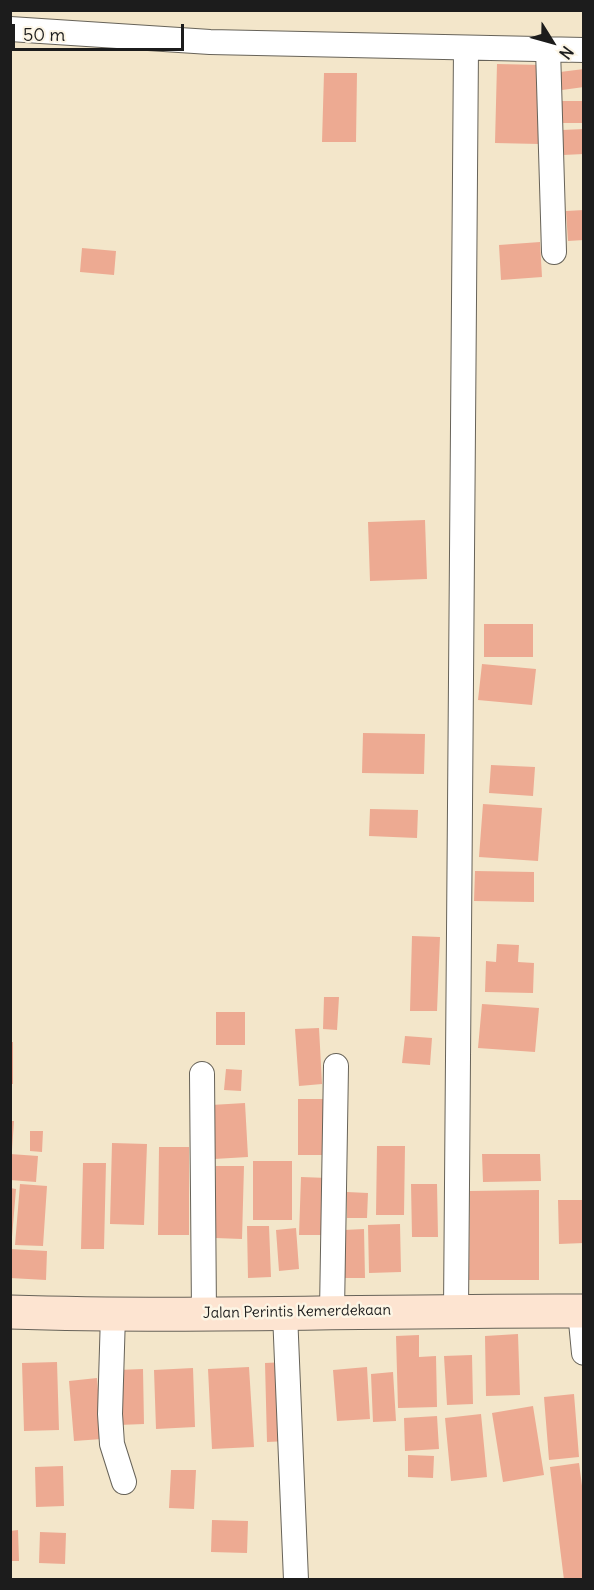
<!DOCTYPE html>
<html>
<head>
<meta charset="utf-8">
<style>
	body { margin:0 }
	#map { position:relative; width:594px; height:1590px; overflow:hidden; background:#f3e6ca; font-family:Delius,sans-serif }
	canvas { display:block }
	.frame { position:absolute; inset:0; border:12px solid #1c1c1c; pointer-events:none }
	.north { position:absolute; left:522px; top:12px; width:60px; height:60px; -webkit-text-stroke:4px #fcf5e5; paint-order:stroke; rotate:127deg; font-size:16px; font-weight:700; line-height:24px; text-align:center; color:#1c1c1c }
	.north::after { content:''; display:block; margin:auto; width:21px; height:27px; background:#1c1c1c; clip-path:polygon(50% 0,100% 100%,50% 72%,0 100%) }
	.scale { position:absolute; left:12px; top:24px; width:172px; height:27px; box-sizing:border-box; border:3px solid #1c1c1c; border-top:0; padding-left:8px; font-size:18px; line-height:21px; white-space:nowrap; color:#1c1c1c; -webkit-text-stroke:4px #fcf5e5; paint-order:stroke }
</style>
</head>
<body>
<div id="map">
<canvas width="594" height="1590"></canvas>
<div class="frame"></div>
<div class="north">N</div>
<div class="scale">50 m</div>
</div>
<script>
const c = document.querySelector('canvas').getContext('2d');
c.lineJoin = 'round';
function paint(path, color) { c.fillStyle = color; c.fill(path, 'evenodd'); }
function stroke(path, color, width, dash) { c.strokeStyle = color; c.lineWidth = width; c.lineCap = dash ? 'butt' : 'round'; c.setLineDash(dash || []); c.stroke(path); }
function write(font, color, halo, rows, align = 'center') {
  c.font = font + ' Delius,sans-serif'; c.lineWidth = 5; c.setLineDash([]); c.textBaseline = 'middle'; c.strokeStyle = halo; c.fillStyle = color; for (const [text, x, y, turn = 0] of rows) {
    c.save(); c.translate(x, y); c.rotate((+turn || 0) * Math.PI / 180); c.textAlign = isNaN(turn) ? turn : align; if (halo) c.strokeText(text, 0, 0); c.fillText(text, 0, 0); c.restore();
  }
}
const building = new Path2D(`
	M497,64L542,65L539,144L495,143Z
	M584,69V87L562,90L560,72Z
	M324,73H357L356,142H322Z
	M560,101H584V123H561Z
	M584,129V154L563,155L562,130Z
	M584,210V240L568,241L566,211Z
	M540,242L542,277L501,280L499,245Z
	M82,248L116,251L114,275L80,272Z
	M425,520L427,579L370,581L368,522Z
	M484,624H533V657H484Z
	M482,664L536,669L532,705L478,700Z
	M363,733L425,734L424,774L362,773Z
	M491,765L535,767L533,796L489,793Z
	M483,804L542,808L538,861L479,857Z
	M370,809L418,810L417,838L369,836Z
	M475,871L534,872V902L474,901Z
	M412,936L440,937L437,1011H410Z
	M497,944L519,945L518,962L534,963L533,993L485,992L486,961L496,962Z
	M324,997H339L337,1030L323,1029Z
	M482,1004L539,1008L535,1052L478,1048Z
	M216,1012H245V1045H216Z
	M319,1028L322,1084L299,1086L295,1029Z
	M405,1036L432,1038L430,1065L402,1063Z
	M10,1042H13V1084H10Z
	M226,1069L242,1070L241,1091L224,1090Z
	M298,1099H327L326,1155H298Z
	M245,1103L248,1157L214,1159L211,1105Z
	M10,1121H14L12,1150H10Z
	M30,1131H43L42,1152L30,1151Z
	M112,1143L147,1144L144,1225L110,1224Z
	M377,1146H405L404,1215H376Z
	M159,1147H189V1235H158Z
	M10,1154L38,1156L36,1182L10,1180Z
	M482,1154H540L541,1181L483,1182Z
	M253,1161H292V1220H253Z
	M83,1163H106L104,1249H81Z
	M216,1166H244L242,1239L215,1238Z
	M301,1177L328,1178L326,1235H299Z
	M20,1184L47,1186L43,1246L15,1245Z
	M411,1184H437L438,1237H412Z
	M10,1188L16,1189L12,1237H10Z
	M539,1190V1280H469L470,1191Z
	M347,1192L368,1193L367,1218H347Z
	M558,1200H583L584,1243L559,1244Z
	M400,1224L401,1272L369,1273L368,1225Z
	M247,1226H269L271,1277L248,1278Z
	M296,1228L299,1269L279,1271L276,1230Z
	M364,1229L365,1278H345L344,1230Z
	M10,1249L47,1251L46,1280L10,1278Z
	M518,1334L520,1395L486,1396L485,1336Z
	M419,1335V1357L436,1356L437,1407L398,1408L396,1336Z
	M472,1355L473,1404L447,1405L444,1356Z
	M57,1362L59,1430L24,1431L22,1363Z
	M286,1362L288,1441L267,1442L265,1363Z
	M249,1367L254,1447L212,1449L208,1369Z
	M367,1367L370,1419L337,1421L333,1370Z
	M193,1368L195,1427L156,1429L154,1370Z
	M143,1369L144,1424L119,1425L117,1370Z
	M393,1372L396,1421L373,1422L371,1374Z
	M97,1378L102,1439L74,1441L69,1381Z
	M574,1394L579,1457L549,1460L544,1397Z
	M533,1406L544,1475L503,1482L492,1413Z
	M481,1414L487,1477L451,1481L445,1418Z
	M437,1416L439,1449L405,1451L404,1418Z
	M408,1455L434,1456L433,1478L408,1477Z
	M579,1463L584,1501V1580H564L550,1467Z
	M63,1466L64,1506L36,1507L35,1467Z
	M171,1470H196L194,1509L169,1508Z
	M212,1520L248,1521L247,1553L211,1552Z
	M18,1530L19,1561H10V1531Z
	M40,1532L66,1533L65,1564L39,1563Z`);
const street = new Path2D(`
	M10,29L210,42L584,50
	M548,49L554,252
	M202,1074L204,1314
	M456,1310L466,48
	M332,1311L336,1066
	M580,1311L584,1353
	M285,1313L296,1580
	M113,1315L110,1414L112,1444L124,1482`);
const secondary = new Path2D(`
	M10,1312C201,1318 393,1310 584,1311`);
const streetNames = [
	["Jalan Perintis Kemerdekaan",297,1312,-1]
];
paint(building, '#edaa92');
stroke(street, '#676359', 26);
stroke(secondary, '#676359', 35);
stroke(street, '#fff', 24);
stroke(secondary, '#fde4d1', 33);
write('15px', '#1c1c1c', '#fcf5e5', streetNames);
</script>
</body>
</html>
